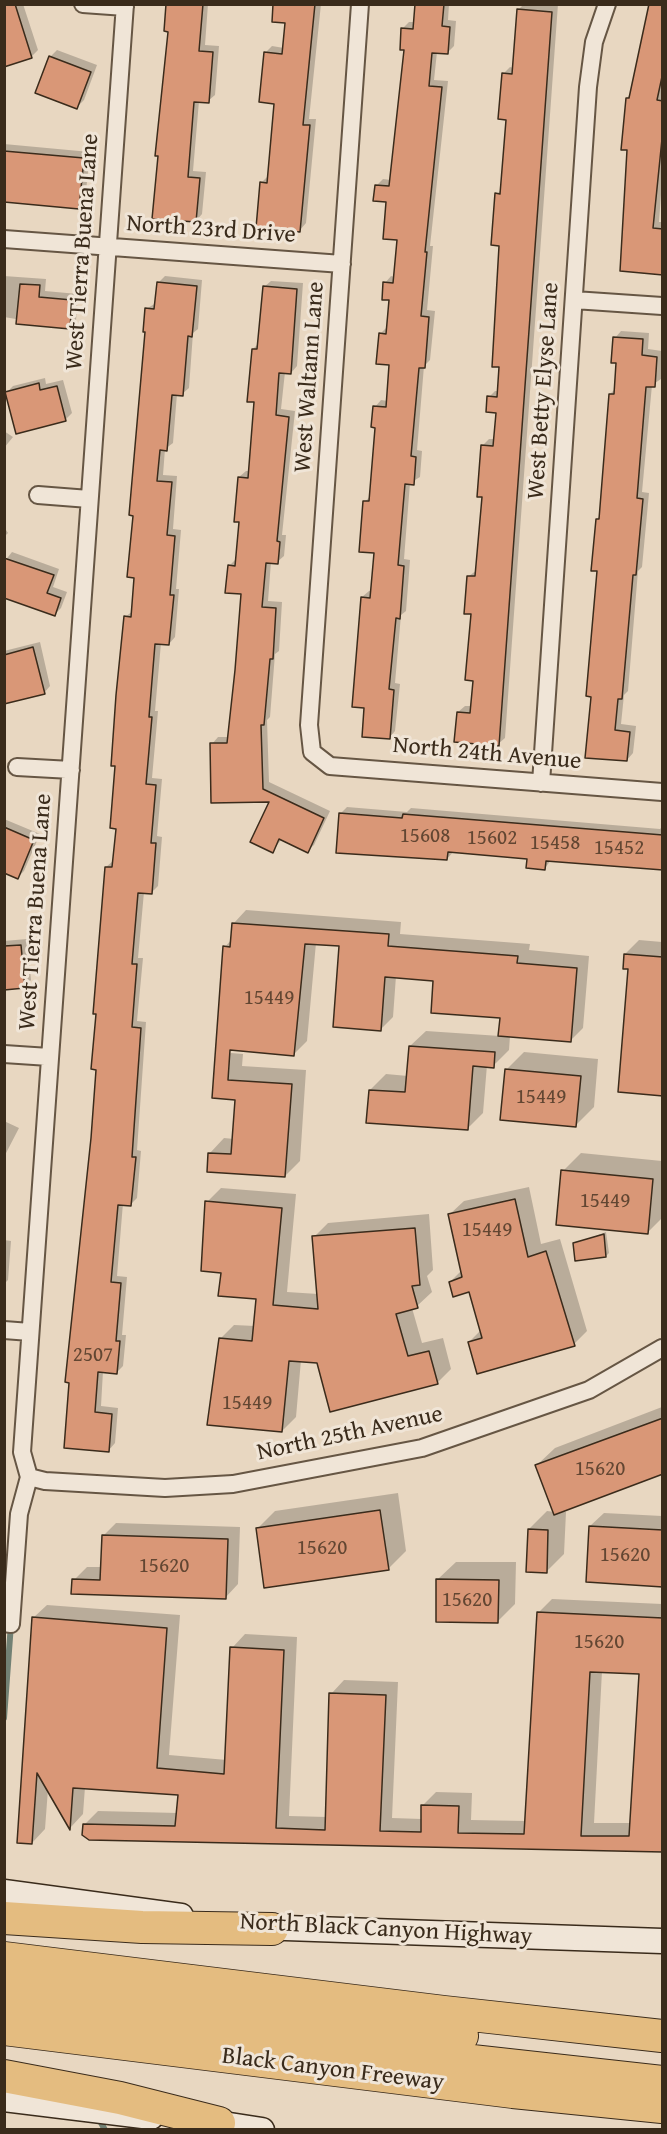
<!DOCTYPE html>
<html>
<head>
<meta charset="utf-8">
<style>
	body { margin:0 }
	#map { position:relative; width:667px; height:2134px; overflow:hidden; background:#e8d7c1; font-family:"Gentium Book Plus",serif }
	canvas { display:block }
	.frame { position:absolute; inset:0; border:6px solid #3a2b1b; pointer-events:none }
</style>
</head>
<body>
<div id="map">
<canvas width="667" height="2134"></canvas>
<div class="frame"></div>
</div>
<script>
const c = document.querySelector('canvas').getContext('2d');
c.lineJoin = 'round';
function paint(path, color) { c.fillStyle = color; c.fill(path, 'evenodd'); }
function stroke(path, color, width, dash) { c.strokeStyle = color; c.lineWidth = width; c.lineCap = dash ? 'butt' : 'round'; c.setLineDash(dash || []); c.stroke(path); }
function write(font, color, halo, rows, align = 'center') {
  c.font = font + ' "Gentium Book Plus",serif'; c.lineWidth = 6; c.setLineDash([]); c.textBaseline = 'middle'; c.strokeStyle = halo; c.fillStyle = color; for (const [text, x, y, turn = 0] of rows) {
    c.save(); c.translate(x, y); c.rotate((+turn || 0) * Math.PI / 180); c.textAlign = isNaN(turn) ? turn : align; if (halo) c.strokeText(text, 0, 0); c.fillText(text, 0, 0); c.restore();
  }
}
const shadow = new Path2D(`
	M4,4H23L38,50L31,57Z
	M168,4H208L205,45L219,46L215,95L208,101H199L193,171L206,172L202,214L196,221L154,217L169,30Z
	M274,4H321L309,119H316L306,223L300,230L261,183L268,176L276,102L265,53L272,46L284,48L286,22Z
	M417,4H449L448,20L456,21L454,46L447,53L437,52L434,80L448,81L430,246H433L427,310L435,311L430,360L424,366L417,450L422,451L420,477L410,483L404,559L410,560L406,611L401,615L395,683L400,684L395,731L389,738L366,707L362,597L369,591H372L375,552L365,502L371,495L377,426L375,407L381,400L388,401L391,364L380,334L387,327L391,299L385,283L391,276L395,277L398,239L388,201L376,186L383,179L391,180L405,49L403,28L409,22H415Z
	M524,4H558L505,738L498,744L458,712L465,706H472L474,680L469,576L477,570L483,496V445L489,439H495L498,411L489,397L495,391H499L501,245L497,194L502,189L508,118L503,74L510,67L514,68L519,9Z
	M651,4H662V181L659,222H662V272L629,149L627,98L631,94L645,22Z
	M57,50L97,65L84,100L77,107L50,57Z
	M4,144L90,152L85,201L79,207L4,199Z
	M4,276L46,279L45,291L78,294L76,321L69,328L4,317Z
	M165,276L202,280L198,329L193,333L189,388L182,394H177L173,443L165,449L163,475L177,476L173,529L181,530L176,589H179L175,637L169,644L161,643L155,711H158L152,778L162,779L157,836L162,837L158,886L151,893L144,892L138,958H143L137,1021L146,1022L137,1150L141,1151L137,1198L131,1204L123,1203L117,1276L127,1277L122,1335H126L123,1366L116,1373L103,1371L101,1406L118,1408L115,1443L109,1450L65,1447L93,1138L106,867L113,861L117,827L125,617L133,611L146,309L156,303L158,283Z
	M271,281L303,283L297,366L291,373L285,372L281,409L295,411L282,535H286L284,556L277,562H271L268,601L282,602L279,651L275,654L270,717L267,720L269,782L330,811L314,845L307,851L282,839L272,851L271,800L212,744L218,737H229L242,593L229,566L236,559L241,521L239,477L246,471H250L256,401L253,349L259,343L264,287Z
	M621,331L649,333L648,349L662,351L661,379L652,385L642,492L649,493L642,567L638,571L628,691L624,695L621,724L636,726L633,753L627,760L592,695L598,570L597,519L600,516L610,394L615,389L617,362L615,338Z
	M45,378L46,384L63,380L72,413L65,420L7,392L13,386Z
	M4,431L13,437L4,448Z
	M4,527L8,533L4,537Z
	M12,552L59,569L53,587L67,592L61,608L55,614L4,562Z
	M40,642L50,686L44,693L4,702V651Z
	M347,807L407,812L411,808L660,829L662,827V869L551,860L545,868L529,858L453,852L447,859L341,813Z
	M4,819L40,834L24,871L18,877L4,871Z
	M246,910L401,922L400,934L530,944L529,950L589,956L583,1028L570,1041L510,1036L509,1050L493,1066L487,1065L483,1113L467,1129L370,1090L386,1074L408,1076L410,1046L426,1031L500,1036L501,1016L435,980L396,976L393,1017L380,1030L341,945L316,943L307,1041L294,1054L225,947L232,939L234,923Z
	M27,939L31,980L24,987L4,988V941Z
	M639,940L662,942V1095L625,954Z
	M524,1052L598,1059L594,1107L576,1125L506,1070Z
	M231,1053L243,1054L242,1066L306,1070L300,1161L285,1176L210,1153L224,1138L234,1139L237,1099L216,1068Z
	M4,1121L19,1128L4,1157Z
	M581,1153L662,1161V1218L647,1233L563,1171Z
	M529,1187L541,1244L560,1239L587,1331L574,1344L469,1342L481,1330L470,1290L450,1282L462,1270L450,1214L464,1201Z
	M221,1188L296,1194L287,1292L318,1294L314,1237L328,1223L429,1214L433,1270L427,1276L432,1292L417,1306L412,1308L422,1343L443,1338L451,1369L437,1383L301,1360L296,1417L282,1431L220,1339L234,1325L255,1326L257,1298L222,1271L207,1202Z
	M606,1232L609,1253L606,1256L575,1244Z
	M4,1240L11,1241L8,1280L4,1284Z
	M662,1407V1473L558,1512H566L564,1554L546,1572L529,1529L547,1511L555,1512L537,1465L555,1448Z
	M398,1493L406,1551L388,1569L257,1529L275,1511Z
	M604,1513L662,1516V1585L590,1526Z
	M116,1523L240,1527L238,1584L225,1598L74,1580L87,1567H102L103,1536Z
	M456,1562H516L515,1604L497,1622L438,1579Z
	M552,1599L662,1604V1851L84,1825L98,1811L178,1813L180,1794L85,1787L83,1814L71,1827L48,1789L45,1829L32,1843L33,1618L47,1605L180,1615L169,1755L227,1760L232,1648L245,1634L297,1637L289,1816L327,1817L331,1694L344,1680L398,1682L392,1818L422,1819L423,1805L436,1792L472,1793L471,1820L526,1821L539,1612ZM602,1671L641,1673L632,1823H594Z`);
const stream = new Path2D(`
	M4,1718L11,1624
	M99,2119L105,2130`);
const building = new Path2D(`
	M4,4H15L32,58L4,67Z
	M166,4H203L199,51L213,52L209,103L194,102L188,177L200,178L196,222L152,219L158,156H155L168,32L164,31Z
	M273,4H315L303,125H310L300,232L256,228L260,182L267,183L274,104L259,102L264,52L282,54L285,23L272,22Z
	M415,4H444L442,26L450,27L448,54L432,53L429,86L442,87L425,252H427L421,316L429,317L425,368H419L411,456L416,457L414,485L405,484L398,565L404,566L400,619L396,618L389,689L394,690L390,739L362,737L364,708L352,707L361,597L370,598L374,553L359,552L363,501H369L375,428L371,427L373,406L386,407L389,365L376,364L379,333L386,334L389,300H382L383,282L393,283L397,240L383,239L386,202L373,201L375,185L389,186L404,50H400L401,28L413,29Z
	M649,4H663V72L657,100L663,101V129L653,228L663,229V275L620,271L627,150H621L626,98H629Z
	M517,9L552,12L499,746L454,742L457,712L470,713L473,681L465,680L471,614H464L467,576H475L482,497H477L481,445L493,446L496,413L486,412L487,396L497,397L499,367H492L499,246L491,245L495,193L500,194L506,120L498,119L502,73L512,74Z
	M49,56L91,72L77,109L35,93Z
	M4,151L84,158L79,209L4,202Z
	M157,282L197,286L192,337L188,336L183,396L172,395L167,451L160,450L157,481L172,482L167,535L175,536L170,595H174L169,645L155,644L149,717H152L146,784L156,785L151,843H156L152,894L138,893L132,964H137L132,1027L141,1028L132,1157H136L131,1206L118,1205L111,1282L121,1283L116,1341H120L117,1374L98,1372L95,1412L112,1414L109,1452L64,1448L69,1383L65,1382L91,1138L96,1070L91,1069L96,1014H93L105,867H112L116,829L110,828L115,766H111L116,695L124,616L131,617L134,578L127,577L133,516L129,515L145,332H143L145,308L154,309Z
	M20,284L40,285L39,297L72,300L70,329L16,324Z
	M263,286L297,289L291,374L279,373L276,415L289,417L277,541L280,542L278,564L266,563L262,607L276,608L273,659H270L264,725H261L263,789L324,818L308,853L279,839L273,853L250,842L269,802L211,803L210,743H227L235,670L241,594L225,593L228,565L235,566L239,522H234L238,477L248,478L254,402H247L252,349H257Z
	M613,337L643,339L642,355L657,357L655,387H646L637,498L643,499L636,575H633L622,699H618L615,730L630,732L627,761L585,758L591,697L586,696L597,571H591L596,519H599L609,394H614L616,363H611Z
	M39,383L40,390L57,386L66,421L16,434L5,392Z
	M4,558L54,575L47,593L61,598L55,616L4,598Z
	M33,647L45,694L4,704V655Z
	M339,813L402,818L403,814L663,835V870L546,861L545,870L526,868L527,859L448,852L447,860L336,853Z
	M4,827L34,840L18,879L4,873Z
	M232,923L389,934L388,946L518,956L517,963L577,968L571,1042L498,1036L500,1018L431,1013L433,981L385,977L381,1031L333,1027L339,946L305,944L294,1056L230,1050L228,1080L292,1084L285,1177L207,1172L208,1153L231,1154L235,1100L212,1098L223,946L230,947Z
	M21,945L25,988L4,990V946Z
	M624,954L663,957V1096L618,1092L628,969H623Z
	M409,1046L495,1052L494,1068L473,1066L468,1130L366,1123L369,1090L405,1092Z
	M505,1069L581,1076L576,1127L500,1120Z
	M561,1170L653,1179L648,1234L556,1225Z
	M515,1199L528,1257L546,1251L575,1346L477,1374L468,1342L482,1338L469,1292L453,1297L449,1282L462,1277L448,1214Z
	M205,1201L282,1208L273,1305L318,1309L312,1236L415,1228L420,1285L412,1286L418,1308L396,1314L408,1356L429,1351L438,1384L330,1412L317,1363L289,1361L282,1432L207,1425L219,1338L252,1341L256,1299L218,1296L221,1273L201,1271Z
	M604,1234L606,1257L575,1261L573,1243Z
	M663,1418V1474L554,1515L535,1465Z
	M380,1510L389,1570L264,1588L256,1528Z
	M589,1526L663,1530V1587L586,1582Z
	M528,1529L548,1530L547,1573L526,1572Z
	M102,1535L228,1539L226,1599L71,1594L72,1579L100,1580Z
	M436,1579L499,1580L498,1623L436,1622Z
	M537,1612L663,1618V1852L89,1840L82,1835L83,1824L175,1826L178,1795L73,1788L70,1830L37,1773L32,1844L17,1843L32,1617L167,1628L157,1768L224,1774L230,1647L284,1650L276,1828L325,1830L329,1693L386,1695L380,1831L421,1832V1805L459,1806L458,1833L524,1834ZM590,1672L639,1674L629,1836H581Z`);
const street = new Path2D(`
	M83,4L125,7
	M360,4L309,725L312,752L330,766L662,792
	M4,239L342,264
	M574,300L662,306
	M38,495L89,499
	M17,767L71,770
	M541,783L588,87L594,42L607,4
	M4,1054L49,1057
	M4,1330L30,1332
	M29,1477L45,1481L165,1488L233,1484L422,1448L589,1390L662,1348
	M4,1623L11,1624L19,1514L29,1477L22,1452L125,4`);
const secondary = new Path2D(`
	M4,1892L181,1916
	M257,1927L662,1941
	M4,2099L151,2117
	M204,2121L262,2130`);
const highway = new Path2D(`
	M4,1918L142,1927L272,1929
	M4,1958L444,2012L662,2036
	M4,1981L462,2036
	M4,2004L284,2040L662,2082
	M4,2029L513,2092L662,2107
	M4,2076L120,2098L219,2123`);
const numberNames = [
	["15608",425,837],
	["15602",492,839],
	["15458",555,844],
	["15452",619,849],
	["15449",269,999],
	["15449",541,1098],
	["15449",605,1202],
	["15449",487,1231],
	["2507",93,1356],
	["15449",247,1404],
	["15620",600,1470],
	["15620",322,1549],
	["15620",625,1556],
	["15620",164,1567],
	["15620",467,1601],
	["15620",599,1643]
];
const streetNames = [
	["North 23rd Drive",211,230,4],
	["West Tierra Buena Lane",83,252,-86],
	["West Waltann Lane",310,377,-86],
	["West Betty Elyse Lane",544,391,-86],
	["North 24th Avenue",487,754,5],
	["West Tierra Buena Lane",36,912,-86],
	["North 25th Avenue",350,1434,-12],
	["North Black Canyon Highway",386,1930,3],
	["Black Canyon Freeway",333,2070,7]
];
paint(shadow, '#0003');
stroke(stream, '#728174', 6);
paint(building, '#d99777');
stroke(building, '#3a2b1b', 1.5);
stroke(street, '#665644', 20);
stroke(secondary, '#3a2b1b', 27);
stroke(highway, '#3a2b1b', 34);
stroke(street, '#f0e5d7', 16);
stroke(secondary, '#f0e5d7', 24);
stroke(highway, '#e4bc80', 32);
write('21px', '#624632', null, numberNames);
write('24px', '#3a2b1b', '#f0e5d7', streetNames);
</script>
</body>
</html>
